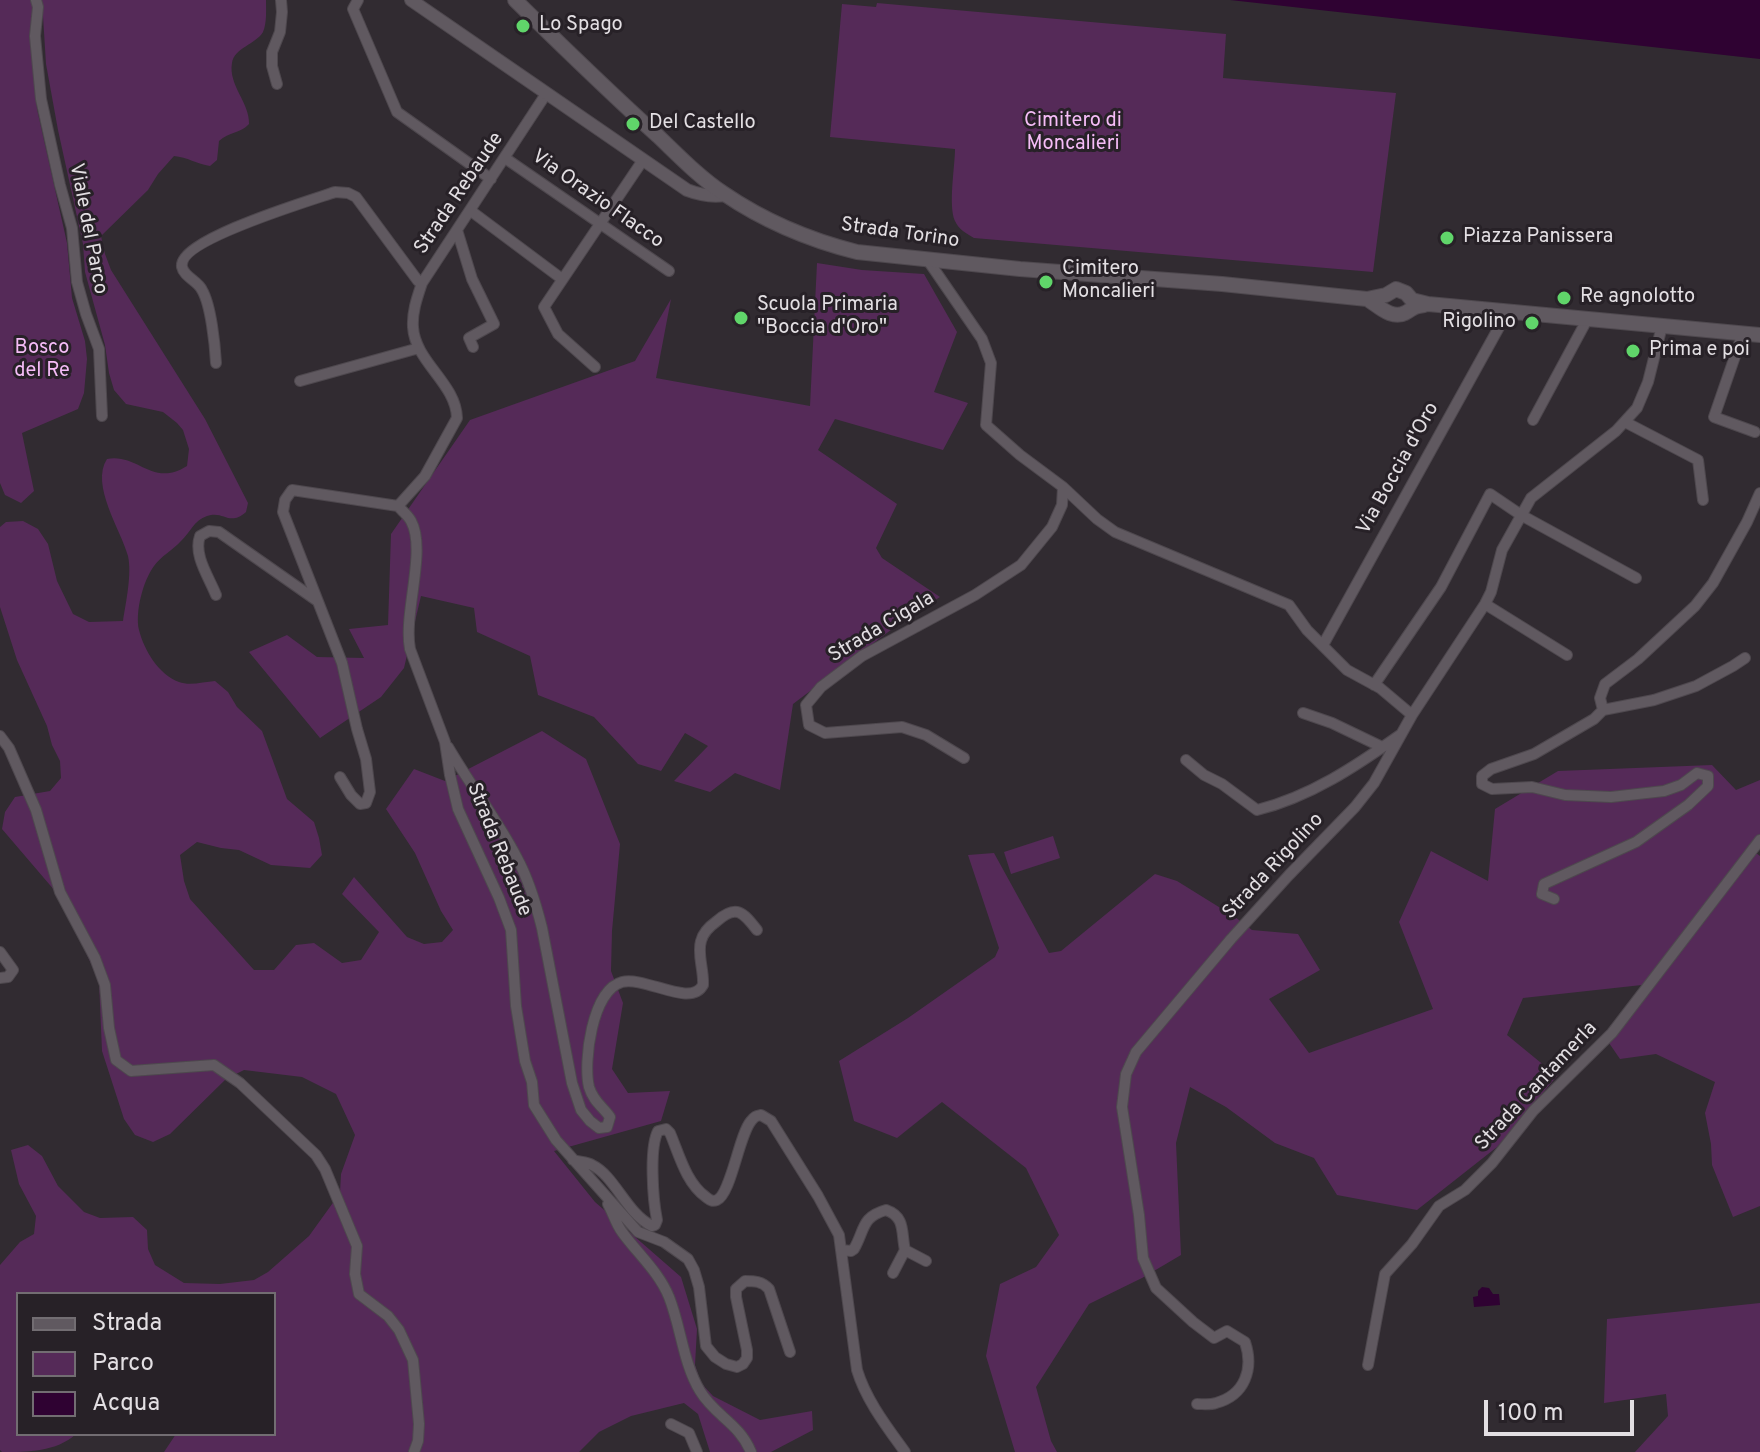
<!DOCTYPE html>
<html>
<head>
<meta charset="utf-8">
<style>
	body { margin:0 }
	#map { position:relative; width:1760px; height:1452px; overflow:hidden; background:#312b31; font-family:Overpass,sans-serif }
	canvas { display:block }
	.legend { position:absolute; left:16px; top:1292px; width:260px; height:144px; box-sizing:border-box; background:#272127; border:2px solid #726d72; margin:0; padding:10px 14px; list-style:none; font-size:24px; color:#e3dfe3 }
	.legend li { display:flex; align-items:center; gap:16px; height:40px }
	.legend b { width:40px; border:2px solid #726d72 }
	.scale { position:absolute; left:1484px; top:1400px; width:150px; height:36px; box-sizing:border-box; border:4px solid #e3dfe3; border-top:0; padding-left:10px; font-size:24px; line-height:28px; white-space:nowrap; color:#e3dfe3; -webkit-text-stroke:6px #272127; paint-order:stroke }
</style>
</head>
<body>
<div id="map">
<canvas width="1760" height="1452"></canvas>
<ul class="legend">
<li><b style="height:10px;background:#605960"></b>Strada</li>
<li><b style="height:22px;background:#552a58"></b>Parco</li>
<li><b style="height:22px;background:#2f0232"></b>Acqua</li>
</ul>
<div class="scale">100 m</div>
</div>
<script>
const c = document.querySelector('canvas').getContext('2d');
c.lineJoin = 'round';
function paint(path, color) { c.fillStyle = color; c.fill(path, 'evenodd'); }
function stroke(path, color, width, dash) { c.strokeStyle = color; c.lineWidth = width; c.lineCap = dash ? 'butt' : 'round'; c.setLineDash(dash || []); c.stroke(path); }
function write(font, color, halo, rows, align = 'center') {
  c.font = font + ' Overpass,sans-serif'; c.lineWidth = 6; c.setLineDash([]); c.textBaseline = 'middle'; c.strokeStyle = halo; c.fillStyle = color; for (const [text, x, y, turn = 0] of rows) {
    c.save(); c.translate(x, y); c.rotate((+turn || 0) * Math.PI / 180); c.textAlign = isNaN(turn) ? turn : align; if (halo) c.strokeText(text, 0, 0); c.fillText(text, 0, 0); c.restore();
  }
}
const green = new Path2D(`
	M0,0H32V49L37,109L67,243L72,298L85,341L87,359L84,393L78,409L22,433L34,491L21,503L5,495L0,483Z
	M42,0H266C266,10 267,23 263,32C256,44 234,48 232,63C228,85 250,103 249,124C241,133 229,132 219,141L217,160L210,166C197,164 187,157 174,156L158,174L148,190L101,236L105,254L111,270L205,419L248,503L246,512C229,527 224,510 207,516C194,520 190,533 181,541C173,550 161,556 154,566C143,581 135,612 139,630C144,650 159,675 179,682C189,686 204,682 215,681L228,692L237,707L262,731L287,799L314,822L319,838L322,855L310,868L271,865L239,850L221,848L197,842L180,855L184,881L190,899L254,970H274L296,945L314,943L342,963L361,960L379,932L342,894L354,877L407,937L424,944L442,942L453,930L441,911L415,853L386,809L414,769L445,781L542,731L586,759L620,844L612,931L611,971L623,1003L612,1069L628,1093L670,1091L661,1121L554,1151L595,1202L681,1277L697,1329L695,1365L701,1383L713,1396L760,1420L812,1411L813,1430L771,1452H710L698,1414L684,1403L631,1416L599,1432L579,1452H164L176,1434H274V1294H18V1434H76C56,1452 28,1452 2,1452L0,1450V1265L20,1242L34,1234L36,1216L19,1184L11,1150L28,1145L42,1156L58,1186L84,1212L100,1218L133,1217L147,1230L148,1249L155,1265L184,1283L220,1284L254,1280L268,1272L309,1236L340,1193L341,1174L355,1135L336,1094L302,1077L244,1070L226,1079L170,1134L153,1142L135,1135L124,1119L102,1051L99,981L61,898L2,829L5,812L15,797L50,791L61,778L60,761L52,745L47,726L17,660L0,607V527L6,522L23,521L38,529L48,544L57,581L73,614L89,622L123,621C126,602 132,574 128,556C121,530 90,485 107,459C138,453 152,488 187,466L189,449L183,430L177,423L163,412L126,404L114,390L109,373L105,345L85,272L83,244L58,130L46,64Z
	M877,3L1226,34L1223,78L1396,93L1373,272L974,238C966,233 959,230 955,221C948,206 955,166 955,149L830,137L842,4L876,7Z
	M817,263L862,270L924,274L957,332L934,392L968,403L943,450L835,419L818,450L897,504L876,548L882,558L940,597L904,620L793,704L780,790L735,773L710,792L674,781L708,746L685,733L661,771L638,764L594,717L538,695L530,656L477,632L474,608L421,596L404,668L381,697L320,738L249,652L287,635L317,657L364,658L349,629L388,625L391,534L470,420L635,361L671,299L656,378L810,406Z
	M1712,765L1736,790L1760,780V847L1756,853L1760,856V1206L1733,1217L1712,1165L1711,1144L1705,1113L1715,1082L1656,1054L1620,1059L1609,1043L1651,984L1523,998L1507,1035L1557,1076L1497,1147L1417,1210L1337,1195L1314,1158L1275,1143L1226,1107L1190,1087L1176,1143L1181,1255L1142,1278L1089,1304L1036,1387L1051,1441L1057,1452H1015L986,1356L1000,1284L1036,1267L1059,1235L1026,1168L942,1102L897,1138L854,1121L839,1061L908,1018L995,957L999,948L968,855L994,853L1049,953L1061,951L1155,874L1177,881L1235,917L1252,930L1298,934L1320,970L1269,999L1309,1053L1433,1009L1399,922L1431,851L1488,881L1495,809L1558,771Z
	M1053,836L1060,858L1011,874L1004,852Z
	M1760,1303V1452H1635L1668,1416L1666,1394L1604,1403L1607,1319Z`);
const water = new Path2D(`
	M1230,0H1760V59Z
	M1482,1287L1489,1288L1493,1294H1499L1500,1305L1474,1307L1473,1297L1478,1296V1291Z`);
const minor = new Path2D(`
	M36,0L38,7L35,36L41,99L60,185L72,228L77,282L86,314L99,349L102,416
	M358,0L353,9L397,112L491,179
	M277,84L272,66V52L280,32L282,12L281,0
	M546,94L422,283C417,298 412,312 413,327C415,362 456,383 457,418L425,476L398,506C402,511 408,515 411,521C427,550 403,614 410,649L445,742L450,775L458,809L499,898L511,930L516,1006L525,1061L532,1082L534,1105L556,1140L638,1232L664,1242L688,1259L694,1270L699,1287L706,1346L715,1357L726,1364L737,1367L743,1364L747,1358V1350L736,1297V1289L745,1281C754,1281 762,1281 769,1289L790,1352
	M505,158L669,271
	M471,211L562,279
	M457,230L472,279L494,324L469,338L473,347
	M927,259L982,339L991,363L986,425L1020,455L1063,487L1062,505L1052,527L1021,565L975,595L862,656L821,687L806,705L809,725L825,733L902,727L926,735L964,758
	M1743,333L1714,417L1755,432
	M216,363C215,345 211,305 202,290C198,281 184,277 182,267C177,240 312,200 335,192L348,193L356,197L418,281L422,283
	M595,367L558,334L544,307L643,160
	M300,381L419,348
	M1533,420L1588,318
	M1625,422L1698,460L1703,500
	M1063,487L1097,519L1115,532L1289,605L1307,630L1347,670L1380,688L1412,715
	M216,595C209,577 193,555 200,536L209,531L219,532L316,600
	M1485,604L1567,655
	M1323,645L1508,311
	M1374,685L1441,587L1490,494L1521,515L1636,578
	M1603,710L1600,698L1605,684L1638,659L1695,606L1713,583L1747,522L1760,493
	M1303,713L1332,723L1382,747
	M0,736L9,748L36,810L60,892L95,958L105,985L109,1028L116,1060L131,1071L214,1065L240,1083L316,1155L325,1169L357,1246L355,1274L359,1294L388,1316L399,1330L413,1360L419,1424L418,1441L414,1452
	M448,747C470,785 497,819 517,858C529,880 536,904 542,928L572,1083L581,1110L590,1121L599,1128L607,1127L610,1117C603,1107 593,1101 589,1087C583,1062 592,990 622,982C645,976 691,1008 703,985C704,970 697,954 701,941C703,932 710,926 717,921C736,904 743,912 757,930
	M1186,760L1204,775L1222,784L1257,810C1310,797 1356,766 1400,735
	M340,777L351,795L360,804L366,803L370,792L366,759L357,729L342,663L283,512L285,500L292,490L398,506
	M1554,899L1542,894L1544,884L1636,842L1688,805L1708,786V776L1697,773L1681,785L1664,791L1611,797L1565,795L1532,787L1492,789L1482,784V776L1491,769L1534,754L1594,719L1603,710L1654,700L1696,686L1733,666L1745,658
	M0,952L13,970L8,977L0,978
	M573,1160C579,1162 587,1162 592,1165C615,1176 626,1213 652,1226L655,1225L657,1220C653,1200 649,1148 658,1131L666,1129L670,1133C679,1154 686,1183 706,1197C710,1200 712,1202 717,1200C731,1194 739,1135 751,1121C755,1116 756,1116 761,1115L771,1121L818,1196L839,1235L857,1370C866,1400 887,1427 905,1452
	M608,1204C613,1213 616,1224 622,1232C637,1253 659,1272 669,1297C681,1327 683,1363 700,1391C715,1416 739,1423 751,1452
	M842,1250L851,1251L854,1249C865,1230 861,1217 886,1210C906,1217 901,1233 905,1250L926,1261
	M893,1273L905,1250
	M1368,1365L1385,1274L1412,1244L1439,1206L1465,1190L1492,1163L1533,1111L1612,1033L1760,840
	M1197,1404C1203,1404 1210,1405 1216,1403C1245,1395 1254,1369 1245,1342L1227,1331L1214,1338L1193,1322L1156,1288L1143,1258L1139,1215L1122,1107L1126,1074L1136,1052L1231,939L1289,875L1355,807L1374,783L1412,715L1485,604L1491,592L1502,550L1531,498L1616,431L1637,408L1648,382L1662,326
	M671,1424L689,1433L697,1452`);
const tertiary = new Path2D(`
	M411,0L687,190C700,195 711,197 725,195`);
const secondary = new Path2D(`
	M515,0C562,46 609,92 658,136C679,156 699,177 723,193C764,221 809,240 857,252L1020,269L1222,284L1367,299L1386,295L1396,289L1406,293L1412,300L1428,304L1760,335
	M1367,299C1378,305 1391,320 1405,313C1414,308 1412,307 1424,305`);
const markers = [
	[523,26,8,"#60d56a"],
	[633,124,8,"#60d56a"],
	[1447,238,8,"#60d56a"],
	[1046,282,8,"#60d56a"],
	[1564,298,8,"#60d56a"],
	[741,318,8,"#60d56a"],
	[1532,323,8,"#60d56a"],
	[1633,351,8,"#60d56a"]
];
const poiNames = [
	["Lo Spago",539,26],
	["Del Castello",649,124],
	["Piazza Panissera",1463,238],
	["Cimitero",1062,270],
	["Moncalieri",1062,293],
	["Re agnolotto",1580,298],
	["Scuola Primaria",757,306],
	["\"Boccia d'Oro\"",757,329],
	["Rigolino",1516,323,"right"],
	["Prima e poi",1649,351]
];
const parkNames = [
	["Cimitero di",1073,122],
	["Moncalieri",1073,145],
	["Bosco",42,349],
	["del Re",42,372]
];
const streetNames = [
	["Strada Rebaude",460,194,-56],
	["Via Orazio Flacco",597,200,35],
	["Viale del Parco",87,229,79],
	["Strada Torino",900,234,8],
	["Via Boccia d'Oro",1399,469,-61],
	["Strada Cigala",882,628,-31],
	["Strada Rebaude",498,850,68],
	["Strada Rigolino",1274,867,-47],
	["Strada Cantamerla",1537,1087,-47]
];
paint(green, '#552a58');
paint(water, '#2f0232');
stroke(minor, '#4e484e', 12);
stroke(tertiary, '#4e484e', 14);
stroke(secondary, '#4e484e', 16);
stroke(minor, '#605960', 10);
stroke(tertiary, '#605960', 12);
stroke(secondary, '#605960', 14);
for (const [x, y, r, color] of markers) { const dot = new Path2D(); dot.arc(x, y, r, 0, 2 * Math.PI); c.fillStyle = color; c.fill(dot); stroke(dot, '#272127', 3); }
write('20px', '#e3dfe3', '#272127', poiNames, 'left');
write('20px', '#f5bcf7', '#272127', parkNames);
write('20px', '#e3dfe3', '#272127', streetNames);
</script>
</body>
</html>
